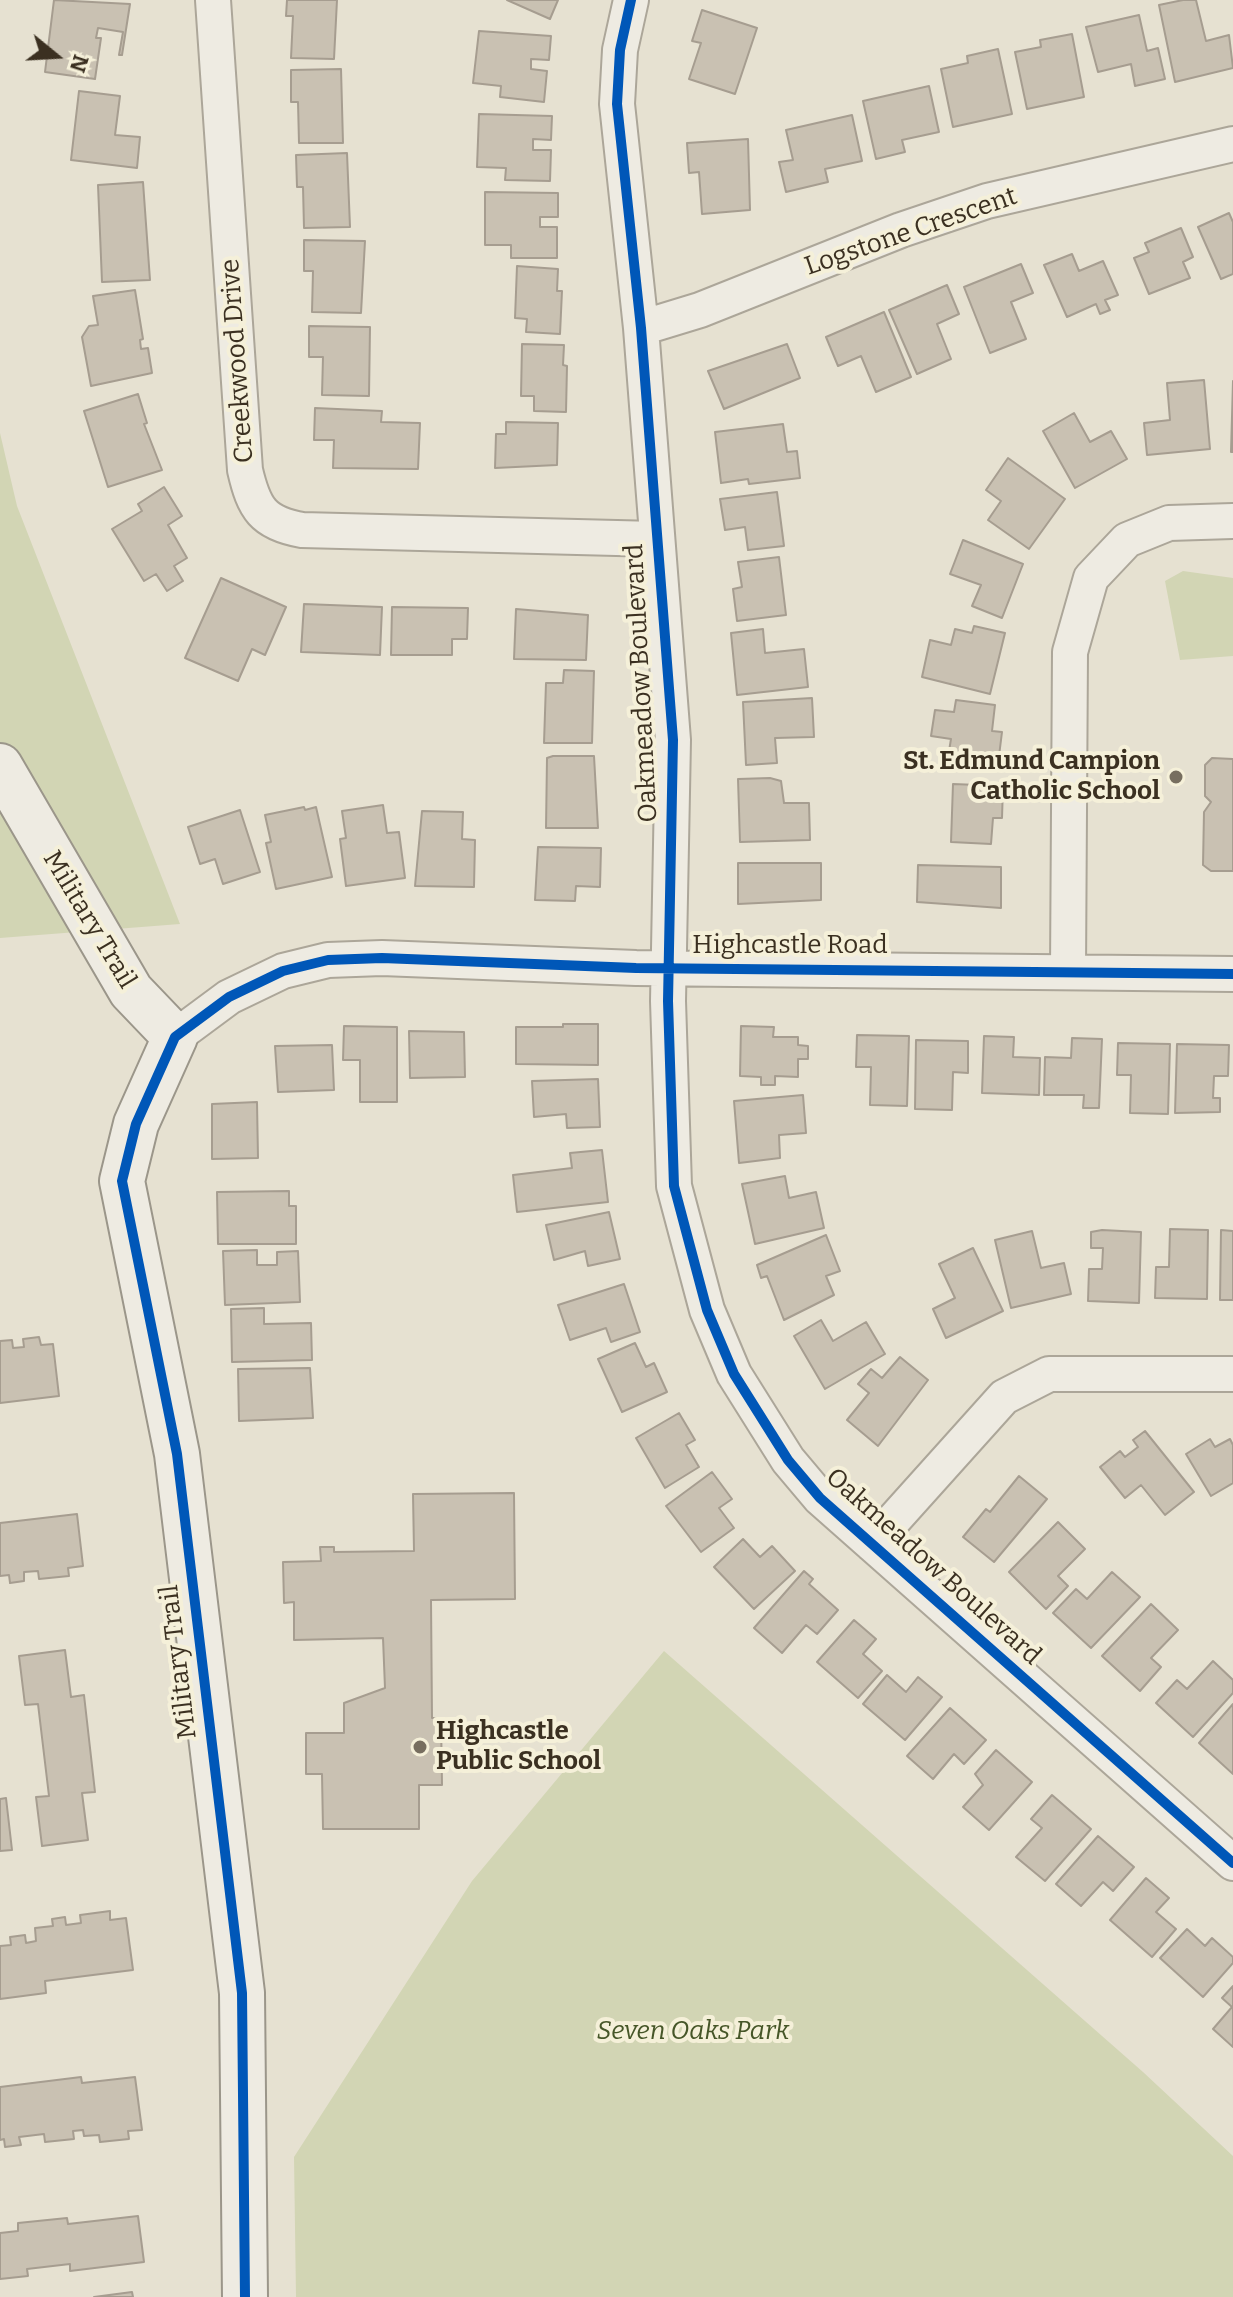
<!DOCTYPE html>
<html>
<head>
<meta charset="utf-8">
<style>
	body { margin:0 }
	#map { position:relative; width:1233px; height:2297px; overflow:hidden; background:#e6e1d1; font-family:Bitter,serif }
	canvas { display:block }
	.north { position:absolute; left:16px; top:16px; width:80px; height:80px; -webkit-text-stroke:6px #f5f0d9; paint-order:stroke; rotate:108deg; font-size:22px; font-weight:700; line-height:32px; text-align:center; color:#3b3021 }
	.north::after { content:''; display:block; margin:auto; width:28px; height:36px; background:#3b3021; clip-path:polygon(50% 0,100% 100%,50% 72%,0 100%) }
</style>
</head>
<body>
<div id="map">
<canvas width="1233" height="2297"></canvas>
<div class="north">N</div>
</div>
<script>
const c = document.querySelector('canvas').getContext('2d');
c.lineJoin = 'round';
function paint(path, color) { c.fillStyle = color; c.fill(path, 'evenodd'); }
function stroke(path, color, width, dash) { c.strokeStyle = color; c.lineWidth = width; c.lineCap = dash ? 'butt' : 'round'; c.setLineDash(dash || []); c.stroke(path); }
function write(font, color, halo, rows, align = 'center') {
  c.font = font + ' Bitter,serif'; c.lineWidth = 8; c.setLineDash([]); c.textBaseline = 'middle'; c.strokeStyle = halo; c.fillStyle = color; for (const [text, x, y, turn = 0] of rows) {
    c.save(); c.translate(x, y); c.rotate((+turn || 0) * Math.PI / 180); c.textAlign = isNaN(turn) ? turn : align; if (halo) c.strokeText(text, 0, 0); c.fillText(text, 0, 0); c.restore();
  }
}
const green = new Path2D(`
	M0,433L17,506L180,924L0,938Z
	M1183,571L1233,578V656L1180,660L1165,581Z
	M664,1651L1143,2072L1233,2156V2297H296L294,2157L472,1881Z`);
const building = new Path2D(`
	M54,0L130,4L122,55H119L123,32L98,28L96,38H101L95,79L45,72Z
	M287,0H337L334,59L291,58L293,16H286Z
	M507,0H558L550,19Z
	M1183,0H1196L1206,41L1229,35L1233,68L1175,82L1159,5Z
	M702,10L757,28L735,94L689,79L701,43L692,41Z
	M1139,15L1147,51L1158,48L1165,79L1135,86L1131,64L1098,72L1086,27Z
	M479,31L551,36L549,60L531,59V69L547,71L544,102L500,97L501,86L473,83Z
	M1072,34L1084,97L1027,109L1015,52L1041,47L1040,40Z
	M998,49L1012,114L953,127L941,69L968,63L967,56Z
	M341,69L343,143H299L298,102H291V70Z
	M929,86L939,132L902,140L905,152L876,159L863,101Z
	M79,91L120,96L115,135L140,137L137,168L71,160Z
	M479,114L552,116L551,140L533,139V150H551L550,181L505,180L506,168L477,167Z
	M852,115L862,161L825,169L828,182L786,192L779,162L793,160L786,130Z
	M748,139L750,210L702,214L699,172L689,173L687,143Z
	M347,153L350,227L304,228L303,187H297L296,155Z
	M143,182L150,280L102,282L98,185Z
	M485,192L558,193V217H540V227H557V258H511V245H485Z
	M1229,213L1233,222V274L1221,279L1198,227Z
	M1181,228L1193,257L1183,262L1190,278L1149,294L1134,258L1149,252L1145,243Z
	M304,240L365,241L361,313L312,312L313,271H304Z
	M1072,254L1079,271L1103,261L1118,295L1105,300L1110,310L1100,314L1096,304L1067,317L1044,265Z
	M1021,264L1033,293L1011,302L1026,339L990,353L964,287Z
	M517,266L558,269L557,291H562L560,334L526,332L527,319L515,318Z
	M947,285L959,314L937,324L951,359L917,374L889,310Z
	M135,290L143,339L140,340L141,349L148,348L152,373L91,386L82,337L89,326L98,325L93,296Z
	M884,312L911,377L876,392L861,356L838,366L826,337Z
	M309,326L370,327L369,396L322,395L323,357H309Z
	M522,344L564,345L563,365L567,366L566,412L534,411V396H521Z
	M787,344L800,378L724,409L708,371Z
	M1204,380L1210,449L1147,455L1144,423L1170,420L1167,383Z
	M1233,381V452H1231Z
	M138,394L147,423L144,424L162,470L108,487L84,411Z
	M315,408L382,411L381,422L420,423L418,469L333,468L334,440H314Z
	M1074,413L1090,442L1111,431L1127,459L1075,488L1043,431Z
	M506,422L558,423L557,465L495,468L496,434H506Z
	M783,424L787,452L797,451L800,478L749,484L748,479L721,483L715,432Z
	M1008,458L1065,499L1029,549L988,520L1001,501L986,490Z
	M164,487L182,516L168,525L187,558L174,566L183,581L167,591L156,574L144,581L112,529L142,511L138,504Z
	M777,492L784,546L748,550L745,527L725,530L720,499Z
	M963,540L1023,564L1002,618L972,606L981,585L950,574Z
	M779,557L786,615L737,621L733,589L742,587L738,562Z
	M221,578L286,607L265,655L252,649L238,681L185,658Z
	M304,604L382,607L380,655L301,652Z
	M392,607L468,608L467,639H452V655H391Z
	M516,609L588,615L586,660L514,659Z
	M974,626L1005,633L990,694L922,677L930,640L951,645L955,629L972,633Z
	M763,629L765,653L804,649L808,687L737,695L731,633Z
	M564,670L594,671L592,743H544L546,683H563Z
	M812,698L814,737L775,738L777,763L746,765L743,702Z
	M956,700L995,705L992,731L1002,732L998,764L948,757L951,739L931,736L935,710L954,712Z
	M553,756H594L598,828H546L547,758Z
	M1212,758L1233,759V871H1211L1203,865L1204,812L1211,802L1205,796V765Z
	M770,778L781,781L784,803H809L810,840L740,842L738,779Z
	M953,784L1003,786L1002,818H993L991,844L951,842Z
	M383,805L387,833L399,832L405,878L346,886L340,839L346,838L342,811Z
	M304,807L305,810L316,807L332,877L276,889L266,843L271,842L265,815Z
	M240,810L260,872L223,884L215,859L200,864L188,827Z
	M422,811L463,812L462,839L475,840L474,887L415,886Z
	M538,847L601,848L600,887L576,886L575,901L535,900Z
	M738,863H821V900L738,904Z
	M918,865L1001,867V908L917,902Z
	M563,1024H598V1065L516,1064V1027H563Z
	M344,1026L397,1027V1102H360V1060H343Z
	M741,1026L774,1027L773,1037H798V1045L808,1046V1059H798V1077L775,1076V1085H761V1077L740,1076Z
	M409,1031L464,1032L465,1077L410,1078Z
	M857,1035L909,1036L907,1106L870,1105L871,1067H856Z
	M984,1036L1014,1037L1013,1057L1040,1058L1039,1095L982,1093Z
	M1072,1038L1102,1039L1099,1108H1083L1084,1095H1044L1045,1057L1071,1058Z
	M916,1040L968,1041V1073L953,1072L952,1110L915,1109Z
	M1118,1043L1170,1044L1168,1114L1130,1113L1131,1075H1117Z
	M1177,1044L1229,1045L1228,1076H1214L1213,1098H1220V1112L1175,1113Z
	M332,1045L334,1090L278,1092L275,1046Z
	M598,1079L600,1127L567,1128L566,1114L534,1117L532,1081Z
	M803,1095L806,1133L779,1135L780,1158L739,1163L734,1101Z
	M257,1102L258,1158L212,1159V1104Z
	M602,1150L608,1202L517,1212L513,1175L572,1168L570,1153Z
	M785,1176L789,1198L816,1192L824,1228L755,1244L742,1184Z
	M289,1191V1206H296V1244H218L217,1192Z
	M609,1212L620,1259L588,1266L585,1251L554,1260L546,1225Z
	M1170,1229L1208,1230L1207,1299L1155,1298L1156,1267H1169Z
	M1102,1230L1141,1232L1139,1303L1088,1301L1089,1269H1102L1103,1248H1091V1232Z
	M1221,1230L1233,1231V1300H1220Z
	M1032,1231L1041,1268L1064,1263L1071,1294L1011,1308L995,1240Z
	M826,1235L840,1271L826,1276L834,1295L784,1320L767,1276L761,1278L757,1265Z
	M973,1248L1003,1311L946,1338L933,1309L955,1298L939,1264Z
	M257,1250V1265H277V1252L298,1251L300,1302L225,1305L223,1251Z
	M624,1284L640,1332L611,1342L606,1328L570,1340L558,1305Z
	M264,1308V1324L311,1323L312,1360L232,1362L231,1309Z
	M821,1320L833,1341L866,1322L885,1354L825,1389L794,1336Z
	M39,1337L41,1345L53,1344L59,1396L0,1403V1341L12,1340L13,1348L24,1347L23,1339Z
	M635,1343L646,1367L654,1363L667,1392L622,1412L598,1359Z
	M900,1357L928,1380L878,1446L847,1420L869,1393L858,1384L871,1369L882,1378Z
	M310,1368L313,1418L239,1421L238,1369Z
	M679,1413L695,1440L686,1445L699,1467L665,1488L636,1438Z
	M1145,1431L1194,1492L1165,1515L1141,1485L1125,1498L1100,1467L1120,1451L1125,1457L1138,1447L1133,1440Z
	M1210,1439L1215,1447L1230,1439L1233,1445V1483L1211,1496L1186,1454Z
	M712,1472L732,1499L719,1508L734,1528L701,1552L666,1506Z
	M1019,1476L1047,1499L994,1562L963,1537L986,1509L990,1512Z
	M514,1493L515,1599L431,1600L432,1718H441L442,1785H419V1829H323L322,1774H306V1733H344V1703L385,1688L383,1638L294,1640V1602L284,1603L283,1562L321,1561L320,1547H334V1552L414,1551L413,1494Z
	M77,1514L83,1566L68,1568L69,1576L39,1579L38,1571L24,1572V1581L10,1583L9,1575L0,1576V1523Z
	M1058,1522L1085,1549L1058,1576L1068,1586L1046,1609L1009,1572Z
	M743,1539L760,1557L772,1546L795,1571L754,1609L714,1567Z
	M804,1571L813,1579L809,1584L838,1610L817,1634L806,1625L782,1653L754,1628Z
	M1112,1572L1140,1597L1091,1648L1053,1613L1076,1589L1087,1599Z
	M1151,1604L1178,1630L1151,1658L1161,1667L1140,1691L1102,1656Z
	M854,1620L876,1639L863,1654L882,1671L858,1698L817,1662Z
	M65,1650L71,1697L84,1695L95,1792L82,1793L88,1840L42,1846L36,1797L49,1796L38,1704L25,1705L19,1656Z
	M1213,1661L1233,1680V1693L1193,1737L1156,1703L1177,1680L1187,1689Z
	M887,1675L906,1692L918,1677L942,1697L905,1740L863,1704Z
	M1233,1704V1774L1199,1743Z
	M950,1708L986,1740L964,1764L954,1754L933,1779L907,1756Z
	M996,1750L1032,1782L989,1830L963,1807L983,1785L975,1774Z
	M1052,1795L1091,1829L1045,1881L1016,1857L1042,1828L1031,1819Z
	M6,1798L12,1850L0,1851V1799Z
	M1098,1836L1134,1867L1113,1891L1103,1882L1081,1906L1056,1884Z
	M1146,1878L1169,1898L1156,1912L1176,1929L1152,1957L1110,1920Z
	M110,1911V1920L126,1918L133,1970L45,1981L46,1993L0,1999V1946L11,1945L10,1937L25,1935L26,1943L36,1941L35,1928L53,1926L52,1919L65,1917L66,1925L81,1923L80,1915Z
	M1187,1929L1205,1946L1212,1938L1233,1957V1963L1203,1997L1160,1958Z
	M1233,1986V2047L1213,2029L1232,2007L1222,1998Z
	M81,2077L82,2083L135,2077L142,2130L128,2131L129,2139L100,2142L99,2135L84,2136L83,2130L73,2131L74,2139L45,2142L44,2134L19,2137L21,2145L5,2147L4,2139L0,2140V2087Z
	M138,2216L144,2262L70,2271V2264L27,2269L28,2276L0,2279V2233L18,2231V2223L67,2218L68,2224Z
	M132,2292L133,2297H94Z`);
const street = new Path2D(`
	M213,0L245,470C254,509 263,523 302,530L656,539
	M631,0L620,50L617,104L641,328L673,740L668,1001L674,1186L707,1310L734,1374L788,1460L820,1498L1233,1863
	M641,328L700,310L901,230L987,201L1233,144
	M1068,970L1070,652L1091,578L1127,540L1169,523L1233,521
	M175,1037L229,997L283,971L328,960L382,958L636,968L1233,974
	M872,1544L1004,1397L1049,1374H1233`);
const secondary = new Path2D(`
	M0,766L131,991L175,1037L136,1124L122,1181L177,1454L242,1993L245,2297`);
const cycleway = new Path2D(`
	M631,0L620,50L617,104L641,328L673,740L668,1001L674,1186L707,1310L734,1374L788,1460L820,1498L1233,1863
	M245,2297L242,1993L177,1454L122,1181L136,1124L175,1037L229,997L283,971L328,960L382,958L636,968L1233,974`);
const markers = [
	[1176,777,8,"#776e5f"],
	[420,1747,8,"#776e5f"]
];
const streetNames = [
	["Logstone Crescent",911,232,-19],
	["Creekwood Drive",238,361,-94],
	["Oakmeadow Boulevard",642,683,-93],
	["Military Trail",89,920,59],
	["Highcastle Road",790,946],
	["Oakmeadow Boulevard",933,1567,42],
	["Military Trail",179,1662,-97]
];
const poiNames = [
	["St. Edmund Campion",1160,762],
	["Catholic School",1160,792],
	["Highcastle",436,1732,"left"],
	["Public School",436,1762,"left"]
];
const parkNames = [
	["Seven Oaks Park",693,2032]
];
paint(green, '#d2d5b4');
paint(building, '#c9c1b2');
stroke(building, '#a69d90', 2);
stroke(street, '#aca699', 38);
stroke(secondary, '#9b968a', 48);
stroke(street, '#eeebe2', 34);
stroke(secondary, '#eeebe2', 44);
stroke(cycleway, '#0057b8', 10);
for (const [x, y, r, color] of markers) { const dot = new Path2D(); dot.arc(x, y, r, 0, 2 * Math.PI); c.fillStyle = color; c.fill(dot); stroke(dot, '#f5f0d9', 3); }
write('26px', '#3b3021', '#f5f0d9', streetNames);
write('bold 26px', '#3b3021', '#f5f0d9', poiNames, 'right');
write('italic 26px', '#465628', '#f5f0d9', parkNames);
</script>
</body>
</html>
